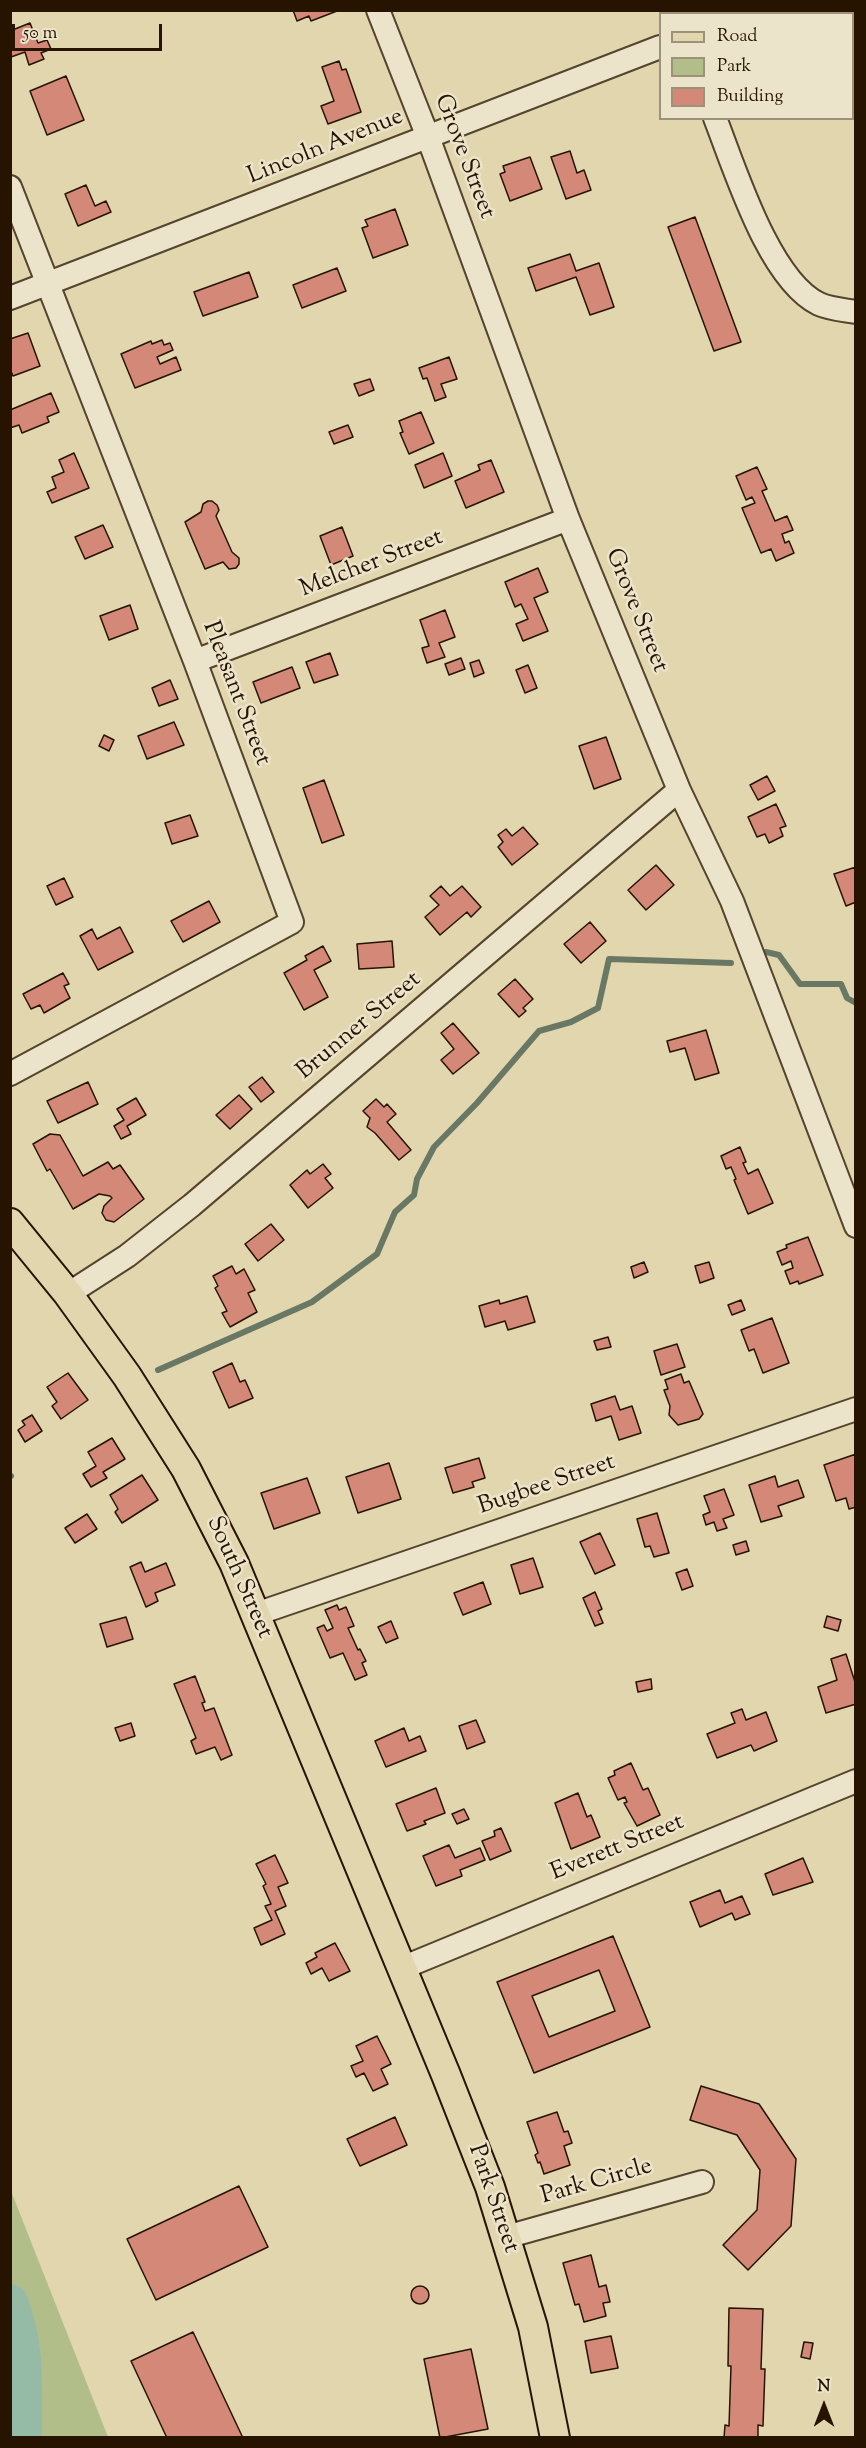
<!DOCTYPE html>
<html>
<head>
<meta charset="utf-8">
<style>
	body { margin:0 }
	#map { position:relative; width:866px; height:2448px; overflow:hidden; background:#e1d6ae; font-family:"Sorts Mill Goudy",serif }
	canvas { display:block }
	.frame { position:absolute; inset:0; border:12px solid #261400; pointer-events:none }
	.legend { position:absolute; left:659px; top:12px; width:195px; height:108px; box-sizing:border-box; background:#ece4ca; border:2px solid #9d9179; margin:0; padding:8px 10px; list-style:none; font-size:18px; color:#261400 }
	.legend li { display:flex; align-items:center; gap:12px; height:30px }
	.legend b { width:30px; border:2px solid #9d9179 }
	.north { position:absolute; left:794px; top:2376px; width:60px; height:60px; -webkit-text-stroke:4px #ece4ca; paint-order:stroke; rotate:0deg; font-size:16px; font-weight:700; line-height:24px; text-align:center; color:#261400 }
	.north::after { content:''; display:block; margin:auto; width:21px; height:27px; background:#261400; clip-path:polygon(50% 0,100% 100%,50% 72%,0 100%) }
	.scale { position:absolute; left:12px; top:24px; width:150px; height:27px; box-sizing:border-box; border:3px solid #261400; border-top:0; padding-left:8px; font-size:18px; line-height:21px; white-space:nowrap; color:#261400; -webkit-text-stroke:4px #ece4ca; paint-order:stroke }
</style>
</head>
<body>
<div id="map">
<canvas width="866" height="2448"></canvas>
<div class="frame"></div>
<ul class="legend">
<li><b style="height:8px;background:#e1d6ae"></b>Road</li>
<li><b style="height:16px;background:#b2be8a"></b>Park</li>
<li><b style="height:16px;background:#d48878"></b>Building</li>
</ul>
<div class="north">N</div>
<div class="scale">50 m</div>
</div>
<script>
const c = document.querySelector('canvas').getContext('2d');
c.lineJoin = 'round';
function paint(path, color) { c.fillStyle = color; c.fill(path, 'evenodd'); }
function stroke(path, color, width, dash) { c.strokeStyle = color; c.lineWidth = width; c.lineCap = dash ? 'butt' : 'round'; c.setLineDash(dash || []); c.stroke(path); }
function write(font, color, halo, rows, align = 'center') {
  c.font = font + ' "Sorts Mill Goudy",serif'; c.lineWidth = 5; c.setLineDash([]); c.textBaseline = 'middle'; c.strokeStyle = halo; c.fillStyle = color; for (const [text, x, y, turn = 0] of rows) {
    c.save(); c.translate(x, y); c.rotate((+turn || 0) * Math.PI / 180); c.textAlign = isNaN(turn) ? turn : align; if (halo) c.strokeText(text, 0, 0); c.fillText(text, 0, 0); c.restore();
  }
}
const green = new Path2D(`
	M10,2191H11L108,2437H11Z`);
const stream = new Path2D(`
	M766,952L779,955L800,984H841L847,998L856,1003
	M158,1370L312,1302L377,1254L395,1212L414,1195L417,1179L434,1147L477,1103L539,1031L571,1022L598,1008L609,959L731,963
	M10,1476H11`);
const river = new Path2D(`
	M10,2302C28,2348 23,2389 24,2438`);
const building = new Path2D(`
	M293,10H337V11L311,21L309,16L297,21Z
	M854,22L856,26L855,93L852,87Z
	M30,23L38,43L47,40L51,49L41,53L44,59L29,65L25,52L11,57L10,31Z
	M339,61L342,70L346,69L361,112L328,124L321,106L334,101L322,67Z
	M66,76L84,120L47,135L30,91Z
	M570,151L577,173L584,170L591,190L566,199L551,157Z
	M530,157L542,189L510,201L500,174L505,172L503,166Z
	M86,185L95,206L106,201L111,212L78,226L65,194Z
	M395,209L408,245L373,258L362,228L368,226L365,220Z
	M695,217L741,342L714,351L668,227Z
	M570,254L576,271L599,263L614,307L590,315L576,277L536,291L528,268Z
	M337,268L346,291L302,308L293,285Z
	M249,272L258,297L203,316L194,292Z
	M28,333L40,366L13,376L10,369V339Z
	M162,340L164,345L170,343L173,350L157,357L160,364L176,357L181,370L135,388L121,354L151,341L152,344Z
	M449,357L457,379L441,384L446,397L435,401L427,378L423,379L419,368Z
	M370,379L374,390L359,396L354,384Z
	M51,393L59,412L47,417L49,422L22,433L19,425L10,428V410Z
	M421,412L434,443L409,454L400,433L403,432L399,421Z
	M348,425L353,437L334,444L329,432Z
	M74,453L89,488L52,503L47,492L56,488L52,477L64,472L59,460Z
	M443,453L452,476L424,488L415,465Z
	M491,460L504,492L466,508L455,481L480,470L478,465Z
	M757,467L767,489L762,491L775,521L787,516L793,530L782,534L785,543L789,541L794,553L776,561L771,549L761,553L742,508L755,503L752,497L746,500L736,476Z
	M208,501H212L217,505L219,510L216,516L232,552L239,558V564L236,568L229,569L223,562L205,569L185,522L201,512L203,504Z
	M103,525L113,547L85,559L75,537Z
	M342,527L353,556L331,565L320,536Z
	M538,568L548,592L534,598L548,631L523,641L516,624L528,619L521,604L515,607L505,582Z
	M130,605L138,629L109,640L100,616Z
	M445,610L455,637L439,643L445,657L427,663L422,648L429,646L420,620Z
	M330,653L338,675L314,683L306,662Z
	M461,658L465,669L449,675L445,664Z
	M479,660L484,673L474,677L470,663Z
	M528,665L537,688L525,693L516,670Z
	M292,667L300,688L261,703L253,682Z
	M170,680L178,699L159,706L152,688Z
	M174,722L184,745L147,759L138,736Z
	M104,735L114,740L109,751L99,746Z
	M606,737L621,779L594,789L579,746Z
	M767,776L775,791L758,800L750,785Z
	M324,780L344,835L322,843L303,788Z
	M776,804L786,826L780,828L783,836L769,843L765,834L757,837L748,817Z
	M190,815L198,836L172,844L165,823Z
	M523,827L538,844L512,865L498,847L503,842L498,835L506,829L512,836Z
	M656,865L674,885L646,910L628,890Z
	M856,867V902L846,906L834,874Z
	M64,878L73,897L56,905L47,886Z
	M441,886L450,896L462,886L481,907L471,917L467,912L440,935L425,917L439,905L430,896Z
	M209,901L220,922L183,942L171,921Z
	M590,922L606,941L581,963L564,944Z
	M120,927L133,952L98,970L80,936L92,929L97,939Z
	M392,941L394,967L359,969L357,944Z
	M323,946L331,961L314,970L328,997L304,1010L284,973L307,960L305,956Z
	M63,973L69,984L64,986L70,998L44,1013L40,1005L31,1009L23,994Z
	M515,979L533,999L523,1008L526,1011L519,1017L498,994Z
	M453,1023L479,1053L453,1074L441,1060L454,1049L441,1033Z
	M706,1030L719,1073L695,1080L685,1048L670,1052L667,1041Z
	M262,1077L274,1092L261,1102L249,1087Z
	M88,1082L98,1104L58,1123L47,1101Z
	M239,1095L252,1109L230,1129L216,1115Z
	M136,1098L146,1115L127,1126L131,1134L121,1139L114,1126L124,1120L117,1109Z
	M376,1099L384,1107L387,1104L396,1114L387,1122L411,1150L399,1160L375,1133L367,1127L370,1118L363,1111Z
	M50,1134L60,1135L83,1176L108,1162L113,1169L120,1165L144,1199L114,1222L106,1220L102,1213L104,1206L112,1198L110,1196L99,1194L73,1209L50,1169L47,1171L33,1144Z
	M740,1147L746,1162L743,1163L748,1174L758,1169L773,1203L748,1214L734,1180L736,1179L731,1167L726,1169L721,1156Z
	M323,1164L331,1174L325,1178L333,1188L308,1208L290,1185L307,1170L310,1174Z
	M271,1224L284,1240L258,1261L245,1244Z
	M808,1237L823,1275L799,1284L798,1281L790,1284L785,1271L793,1268L791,1261L782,1265L777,1252L787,1248L786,1245Z
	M644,1262L648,1272L634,1278L631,1267Z
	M709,1262L714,1278L700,1283L695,1266Z
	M232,1266L236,1274L244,1269L255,1290L248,1293L257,1312L230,1327L222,1313L227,1311L215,1288L218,1286L213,1276Z
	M527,1296L535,1322L508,1330L505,1321L485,1327L479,1306L499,1300L500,1304Z
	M741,1300L745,1310L732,1315L728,1305Z
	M772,1318L789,1363L763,1373L754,1349L749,1351L741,1330Z
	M608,1337L611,1347L597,1350L594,1341Z
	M677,1344L685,1367L661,1375L654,1351Z
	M232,1363L240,1382L245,1380L253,1398L229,1408L213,1372Z
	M68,1373L88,1400L61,1419L52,1406L57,1402L47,1387Z
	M681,1374L684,1383L689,1381L703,1414L699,1419L678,1425L669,1415L670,1406L664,1390L668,1389L665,1380Z
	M615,1396L620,1410L632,1406L641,1433L619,1440L611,1416L596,1421L591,1404Z
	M32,1415L42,1431L25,1442L18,1430L25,1425L22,1421Z
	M112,1438L125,1459L103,1472L107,1478L91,1487L83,1474L96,1466L88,1452Z
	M856,1454V1507L849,1509L846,1498L836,1501L824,1465Z
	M479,1458L485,1478L472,1482L474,1487L453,1493L445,1468Z
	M389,1463L401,1499L358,1513L346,1477Z
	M142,1475L158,1500L122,1523L115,1512L118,1509L110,1495Z
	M775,1476L778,1487L798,1480L804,1497L778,1506L782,1516L761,1522L749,1485Z
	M307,1478L320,1513L274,1529L261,1493Z
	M724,1489L734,1515L723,1519L727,1528L717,1531L714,1522L706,1525L703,1515L710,1512L704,1496Z
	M657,1513L669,1553L654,1557L650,1546L645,1547L637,1519Z
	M87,1514L97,1529L75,1543L65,1528Z
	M600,1533L615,1565L595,1574L580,1542Z
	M746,1541L749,1551L736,1555L733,1545Z
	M533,1558L543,1587L520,1594L511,1565Z
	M141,1562L145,1572L166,1563L175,1585L155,1593L158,1601L146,1607L130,1567Z
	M687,1569L693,1586L682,1590L676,1573Z
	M483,1582L491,1604L463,1615L454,1593Z
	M595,1592L602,1609L598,1611L603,1623L595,1626L583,1598Z
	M337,1605L339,1610L346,1607L354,1626L348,1628L358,1650L360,1649L366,1661L362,1663L367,1675L355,1680L343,1653L330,1658L317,1628L324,1625L327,1631L333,1628L325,1610Z
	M827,1616L841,1620L838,1631L824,1627Z
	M126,1617L133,1639L107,1647L100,1624Z
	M391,1621L398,1638L386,1643L378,1627Z
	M846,1654L856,1685V1704L826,1713L818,1687L837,1680L831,1659Z
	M195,1676L205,1702L202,1703L205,1711L214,1708L232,1755L221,1760L215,1747L196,1754L191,1741L196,1738L174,1684Z
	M651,1679L652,1689L638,1692L636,1682Z
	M742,1709L746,1720L766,1712L777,1741L754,1751L751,1745L717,1758L707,1734L735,1723L731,1713Z
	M476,1720L485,1742L467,1749L459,1726Z
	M131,1723L135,1736L120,1741L115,1728Z
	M404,1728L409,1741L420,1736L426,1751L386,1767L375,1741Z
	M631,1763L643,1790L648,1788L660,1815L637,1826L624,1803L627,1802L625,1797L618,1800L608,1778L615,1775L614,1771Z
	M436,1788L445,1813L424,1821L426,1824L407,1831L396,1804Z
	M578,1793L587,1817L591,1815L600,1837L571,1849L555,1803Z
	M464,1809L469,1819L457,1824L452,1814Z
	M501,1828L511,1851L490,1860L482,1841L495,1836L494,1831Z
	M449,1845L455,1858L480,1848L485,1860L460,1870L462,1876L436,1886L423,1856Z
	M275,1855L288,1883L278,1887L286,1906L275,1911L285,1934L261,1945L254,1928L272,1920L265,1906L271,1904L263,1886L266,1884L256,1864Z
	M803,1858L813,1882L773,1895L765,1874Z
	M720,1890L725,1903L742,1896L750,1914L735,1920L732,1913L700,1927L690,1902Z
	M613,1936L650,2027L534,2073L497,1982ZM599,1970L615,2011L549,2037L532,1996Z
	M335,1943L350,1971L329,1981L322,1968L311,1974L306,1963L317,1957L315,1953Z
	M377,2036L391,2064L381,2069L388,2084L373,2091L364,2073L356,2077L351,2066L363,2061L356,2046Z
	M701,2086L759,2104L796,2159L791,2226L748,2270L723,2245L757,2210L760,2170L737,2135L690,2120Z
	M557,2112L564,2132L568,2131L572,2143L564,2146L570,2165L544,2174L540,2162L538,2163L535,2155L538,2153L527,2122Z
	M395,2117L407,2145L360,2166L347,2139Z
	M239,2186L268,2247L156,2300L127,2239Z
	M591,2255L599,2287L606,2285L610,2302L603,2303L606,2316L584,2322L579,2304L575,2305L563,2263Z
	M411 2295a9 9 0 1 1 18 0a9 9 0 1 1-18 0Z
	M729,2308L763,2309L761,2369H765L763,2426L758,2425V2438H724L725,2425L729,2426L731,2366H728Z
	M193,2332L243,2438H167L131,2361Z
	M611,2336L618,2368L591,2373L585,2341Z
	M804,2342L813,2343L810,2359L801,2357Z
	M471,2349L488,2429L440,2438L424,2359Z`);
const minor = new Path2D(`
	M378,10L428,137L568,519L679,790L732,901L856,1226
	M715,118C735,169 769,280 819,304C830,309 845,310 856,312
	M10,187L195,661L292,922L10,1074
	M10,298L660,47
	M195,661L568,519
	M68,1294L127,1256L192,1205L679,790
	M256,1614L856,1409
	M402,1968L856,1781
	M506,2237L702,2182`);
const major = new Path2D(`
	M10,1223L68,1294L127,1376L186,1469L234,1563L446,2075L490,2187L533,2327L555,2438`);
const streetNames = [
	["Lincoln Avenue",326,148,-22],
	["Grove Street",463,157,69],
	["Melcher Street",372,565,-21],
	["Grove Street",635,611,68],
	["Pleasant Street",235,694,69],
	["Brunner Street",360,1027,-40],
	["Bugbee Street",547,1486,-19],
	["South Street",238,1578,66],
	["Everett Street",618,1849,-22],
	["Park Circle",597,2183,-16],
	["Park Street",492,2199,71]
];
paint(green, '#b2be8a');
stroke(stream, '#697864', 6);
stroke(river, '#95baa6', 36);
paint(building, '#d48878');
stroke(building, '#261400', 1.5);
stroke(minor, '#55442c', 26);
stroke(major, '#261400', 32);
stroke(minor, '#ece4ca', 22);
stroke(major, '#e1d6ae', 28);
write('24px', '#261400', '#ece4ca', streetNames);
</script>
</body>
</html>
